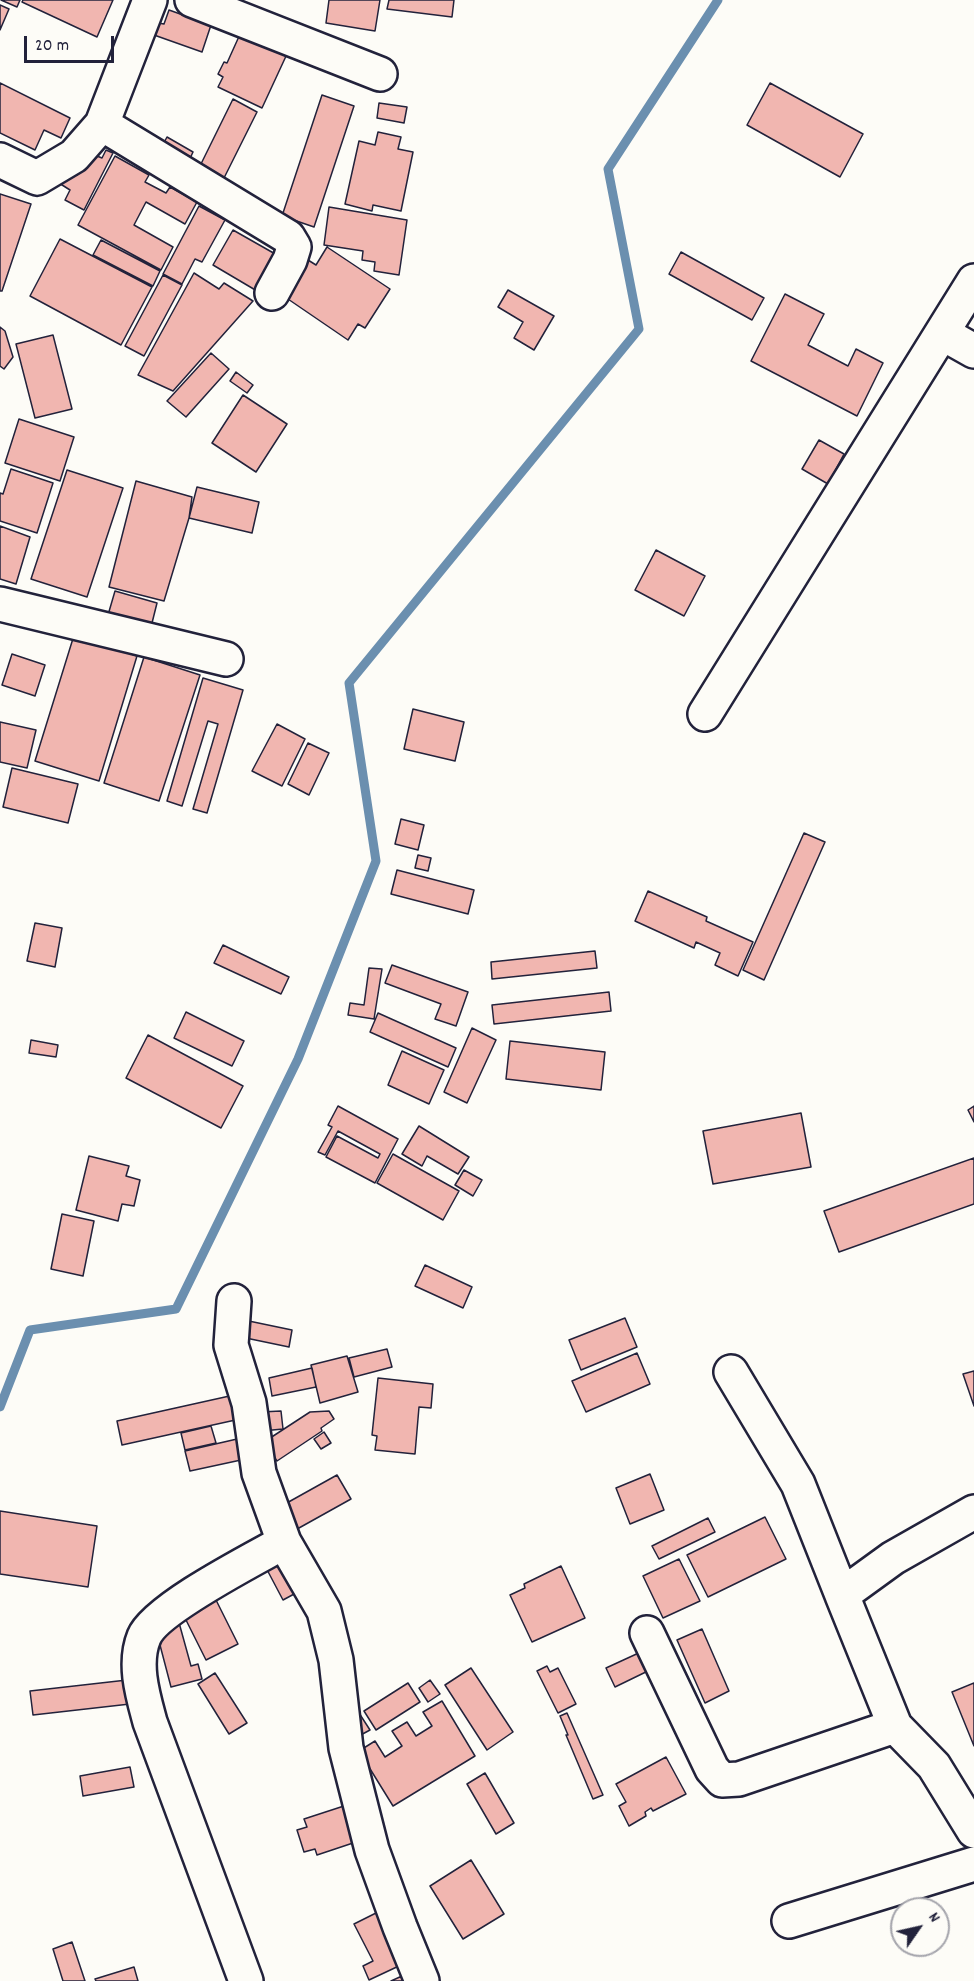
<!DOCTYPE html>
<html>
<head>
<meta charset="utf-8">
<style>
	body { margin:0 }
	#map { position:relative; width:974px; height:1981px; overflow:hidden; background:#fdfcf7; font-family:Dekko,sans-serif }
	canvas { display:block }
	.north { position:absolute; left:890px; top:1897px; width:60px; height:60px; box-sizing:border-box; background:#fdfcf7; border:2px solid #a5a5ac; border-radius:50%; rotate:56deg; font-size:16px; font-weight:700; line-height:24px; text-align:center; color:#22223b }
	.north::after { content:''; display:block; margin:auto; width:21px; height:27px; background:#22223b; clip-path:polygon(50% 0,100% 100%,50% 72%,0 100%) }
	.scale { position:absolute; left:24px; top:36px; width:90px; height:27px; box-sizing:border-box; border:3px solid #22223b; border-top:0; padding-left:8px; font-size:18px; line-height:21px; white-space:nowrap; color:#22223b; -webkit-text-stroke:4px #fdfcf7; paint-order:stroke }
</style>
</head>
<body>
<div id="map">
<canvas width="974" height="1981"></canvas>
<div class="north">N</div>
<div class="scale">20 m</div>
</div>
<script>
const c = document.querySelector('canvas').getContext('2d');
c.lineJoin = 'round';
function stroke(path, color, width, dash) { c.strokeStyle = color; c.lineWidth = width; c.lineCap = dash ? 'butt' : 'round'; c.setLineDash(dash || []); c.stroke(path); }
function paint(path, color) { c.fillStyle = color; c.fill(path, 'evenodd'); }
const stream = new Path2D(`
	M0,1407L30,1330L176,1309L298,1059L376,861L349,683L639,329L608,169L718,0`);
const building = new Path2D(`
	M1,0H20L17,7Z
	M23,0H113L97,37L22,2Z
	M329,0H380L375,31L326,23Z
	M389,0H454L452,17L387,9Z
	M0,5L9,9L0,30Z
	M169,10L211,25L202,52L154,35L158,23L164,24Z
	M241,32L287,54L262,108L218,87L223,77L218,74L224,62L227,63Z
	M0,83L70,118L61,138L44,130L35,150L0,133Z
	M770,83L863,134L840,177L747,125Z
	M322,95L354,106L314,227L282,216Z
	M233,99L257,112L221,184L197,172Z
	M379,103L407,107L404,123L377,118Z
	M378,132L401,137L398,149L413,152L401,211L373,205L372,211L345,204L359,141L375,145Z
	M167,137L193,152L187,165L160,150Z
	M106,150L113,153L84,210L65,200L70,190L59,183L66,169L77,175L97,156L102,158Z
	M115,156L149,175L145,182L166,193L170,187L197,202L185,224L146,202L134,225L173,247L161,270L78,225Z
	M0,194L31,204L2,291H0Z
	M199,206L225,220L202,262L195,259L182,284L163,274Z
	M329,207L407,220L399,275L374,271L375,262L362,260L363,251L324,245Z
	M233,230L277,255L257,291L213,265Z
	M60,239L152,287L121,345L30,296Z
	M101,240L160,271L153,286L93,255Z
	M327,247L390,289L365,328L358,324L348,340L285,297L308,260L316,265Z
	M681,252L764,298L752,320L669,274Z
	M194,273L219,289L224,283L253,301L173,391L138,375Z
	M163,275L182,285L144,356L125,346Z
	M508,290L554,316L534,350L514,338L523,322L498,307Z
	M785,294L824,314L808,345L848,366L856,349L883,363L857,416L751,361Z
	M0,327L5,331L13,357L4,369L0,366Z
	M53,335L72,409L35,418L16,344Z
	M211,353L229,369L186,417L167,401Z
	M236,372L253,385L247,393L230,381Z
	M243,395L287,424L256,472L212,443Z
	M19,419L74,437L60,481L5,463Z
	M819,440L844,454L828,484L802,469Z
	M11,469L53,483L37,533L0,521V493L3,494Z
	M67,470L123,488L87,597L31,579Z
	M136,481L192,497L189,518L164,601L109,587Z
	M197,487L259,502L252,533L189,518Z
	M0,526L30,537L16,584L0,579Z
	M656,550L705,576L684,616L635,590Z
	M115,591L157,603L151,627L108,615Z
	M75,632L107,646L137,656L99,781L35,761Z
	M12,654L45,665L35,696L2,685Z
	M144,657L200,675L159,801L104,783Z
	M203,678L243,690L207,813L193,809L218,724L208,721L182,806L167,801Z
	M413,709L464,722L455,761L404,749Z
	M0,722L36,730L27,768L0,762Z
	M277,724L305,739L282,786L252,771Z
	M308,743L329,753L309,795L288,784Z
	M12,768L78,784L68,823L3,807Z
	M401,819L424,825L418,850L395,844Z
	M804,833L825,842L764,980L743,970Z
	M418,855L431,858L428,871L415,868Z
	M397,870L474,890L468,914L391,894Z
	M648,891L707,917L706,921L753,942L738,976L715,965L720,953L696,942L694,948L635,921Z
	M35,923L62,928L55,967L27,961Z
	M223,945L289,977L281,994L214,963Z
	M595,951L597,968L492,979L491,962Z
	M392,965L468,992L456,1026L435,1019L441,1004L385,983Z
	M369,968L382,969L374,1019L348,1015L350,1003L364,1005Z
	M609,992L611,1011L494,1024L492,1005Z
	M186,1012L244,1041L232,1066L174,1038Z
	M378,1013L456,1048L448,1067L370,1032Z
	M472,1028L496,1040L467,1103L444,1092Z
	M148,1035L243,1086L221,1128L126,1078Z
	M31,1040L58,1045L56,1057L29,1053Z
	M510,1041L605,1052L601,1090L506,1079Z
	M402,1051L444,1070L429,1104L388,1085Z
	M338,1106L398,1139L375,1183L326,1157L337,1136L378,1158L380,1154L338,1131L325,1155L318,1152L332,1127L328,1125Z
	M974,1106V1122L968,1110Z
	M801,1113L811,1167L713,1184L703,1131Z
	M419,1126L469,1157L458,1174L427,1156L422,1166L402,1154Z
	M393,1154L459,1191L443,1220L377,1183Z
	M89,1156L129,1166L126,1176L140,1180L134,1206L122,1204L118,1221L76,1210Z
	M974,1158V1204L839,1252L824,1211Z
	M464,1170L482,1180L473,1196L455,1185Z
	M62,1214L94,1221L83,1276L51,1269Z
	M425,1265L472,1287L463,1308L415,1286Z
	M625,1318L637,1347L581,1370L569,1340Z
	M244,1320L292,1330L289,1347L241,1337Z
	M387,1349L392,1367L354,1377L349,1358Z
	M637,1353L650,1384L586,1412L572,1381Z
	M347,1356L358,1392L320,1403L311,1365Z
	M312,1368L316,1387L272,1396L269,1378Z
	M974,1371V1406L963,1374Z
	M378,1378L433,1384L431,1408L419,1407L415,1454L375,1450L377,1436L372,1435Z
	M234,1395L240,1419L122,1445L117,1421Z
	M281,1411L283,1429L262,1431L261,1412Z
	M329,1411L334,1419L321,1428L322,1431L277,1461L264,1442L310,1412Z
	M211,1426L216,1443L185,1450L181,1433Z
	M324,1432L331,1443L321,1449L314,1439Z
	M237,1439L241,1460L190,1471L185,1451Z
	M650,1474L664,1510L630,1524L616,1488Z
	M337,1475L351,1499L290,1533L276,1509Z
	M0,1511L97,1526L88,1587L0,1574Z
	M765,1517L786,1559L708,1597L687,1555Z
	M708,1518L715,1532L659,1559L652,1546Z
	M280,1555L296,1593L283,1600L264,1564Z
	M679,1559L700,1601L663,1618L643,1576Z
	M561,1566L585,1618L532,1642L510,1595L525,1588L524,1584Z
	M213,1594L238,1644L206,1660L181,1610Z
	M178,1619L191,1666L198,1664L202,1679L171,1687L155,1626Z
	M702,1629L729,1691L705,1703L677,1640Z
	M643,1651L652,1669L615,1687L606,1668Z
	M547,1666L550,1672L558,1668L576,1704L558,1713L537,1671Z
	M471,1668L513,1732L487,1750L445,1685Z
	M215,1673L247,1723L229,1734L198,1684Z
	M127,1680L130,1704L33,1715L30,1691Z
	M430,1680L440,1694L428,1702L419,1688Z
	M408,1683L420,1702L376,1730L364,1711Z
	M974,1683V1746L952,1692Z
	M442,1701L475,1756L393,1806L359,1751L375,1741L385,1757L402,1746L392,1731L407,1722L416,1736L432,1726L423,1712Z
	M359,1713L370,1730L357,1737L347,1720Z
	M567,1713L603,1795L593,1799L566,1735H568L560,1716Z
	M666,1757L686,1794L653,1811L651,1808L645,1812L646,1816L629,1826L619,1806L626,1802L616,1784Z
	M130,1767L134,1787L83,1796L80,1776Z
	M485,1773L514,1823L496,1834L467,1784Z
	M350,1804L362,1840L317,1855L315,1849L304,1852L297,1830L307,1827L304,1819Z
	M471,1860L504,1914L463,1939L430,1886Z
	M376,1913L401,1965L369,1980L363,1966L373,1961L354,1924Z
	M72,1942L85,1981H63L53,1949Z
	M134,1967L138,1981H96L95,1979Z
	M402,1976L405,1981H391Z`);
const minor = new Path2D(`
	M192,0L380,74
	M102,124L288,237L294,247L290,260L272,293
	M0,160L37,178L74,156L102,124L150,0
	M942,333L974,351
	M0,604L226,659
	M705,714L974,281
	M234,1301L231,1345L249,1403L259,1473L284,1542L324,1611L336,1660L346,1748L372,1850L400,1927L422,1981
	M731,1372L798,1484L842,1595
	M974,1512L893,1558L842,1595L895,1726L934,1766L974,1831
	M647,1633L712,1769L722,1780L739,1779L895,1726
	M789,1921L974,1864
	M246,1981L150,1722C143,1696 133,1664 144,1637C155,1609 254,1559 284,1542`);
stroke(stream, '#6b8faf', 9);
paint(building, '#f1b6b0');
stroke(building, '#22223b', 1.5);
stroke(minor, '#22223b', 38);
stroke(minor, '#fdfcf7', 33);
</script>
</body>
</html>
